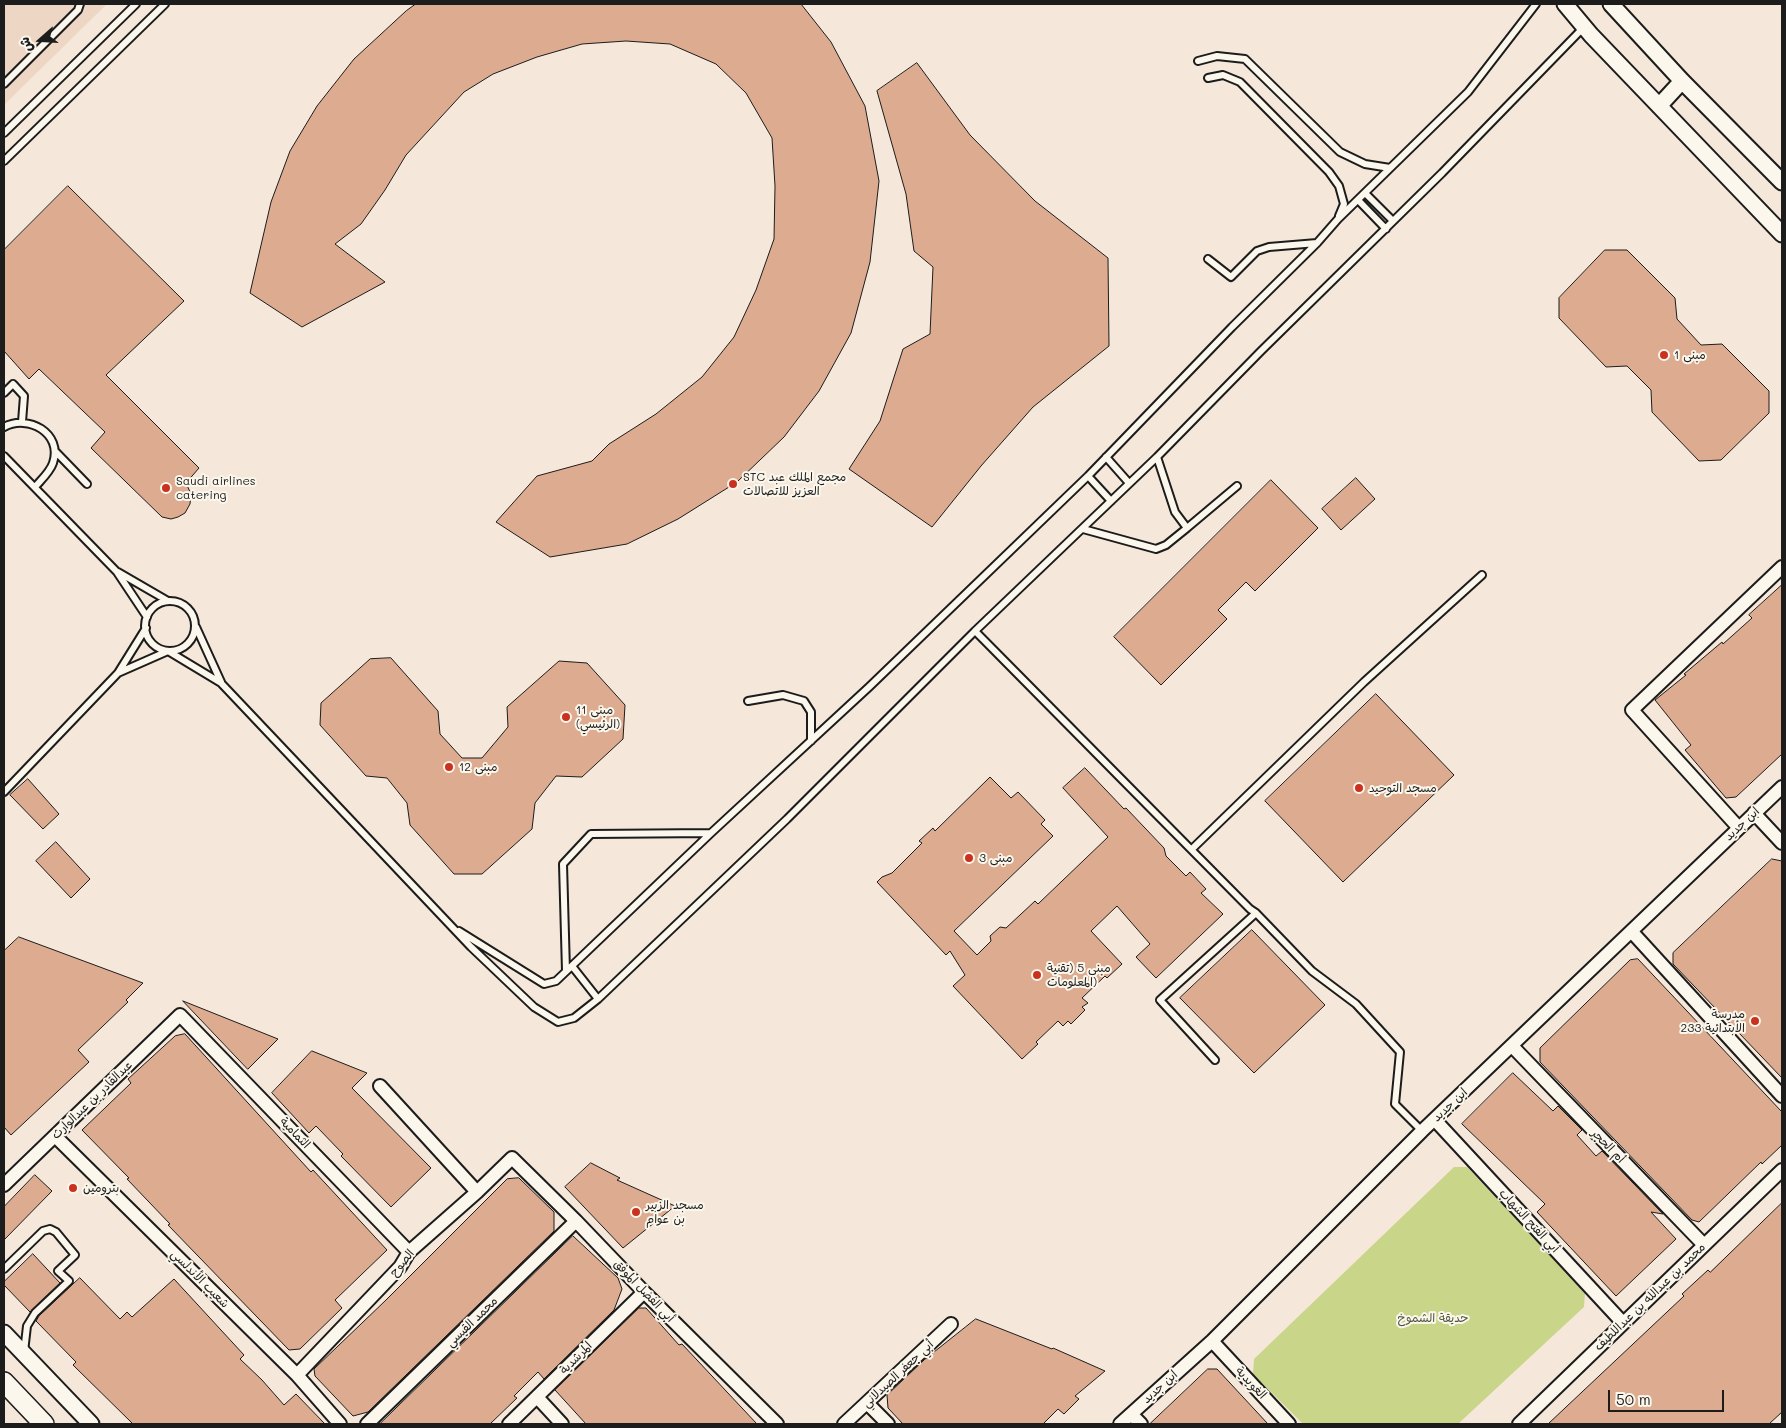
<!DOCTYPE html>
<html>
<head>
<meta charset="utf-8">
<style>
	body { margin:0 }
	#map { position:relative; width:1786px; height:1428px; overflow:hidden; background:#f5e8da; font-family:Mali,"Playpen Sans Arabic",sans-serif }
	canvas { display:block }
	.frame { position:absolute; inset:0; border:5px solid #1c1c1c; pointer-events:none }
	.north { position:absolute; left:15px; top:15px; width:50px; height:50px; -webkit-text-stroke:4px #fbf7ec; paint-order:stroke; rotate:251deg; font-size:14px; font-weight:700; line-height:20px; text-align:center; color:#1c1c1c }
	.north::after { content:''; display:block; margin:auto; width:18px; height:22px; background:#1c1c1c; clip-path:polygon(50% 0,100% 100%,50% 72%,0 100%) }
	.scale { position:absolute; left:1608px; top:1390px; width:116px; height:22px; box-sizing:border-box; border:2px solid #1c1c1c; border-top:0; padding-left:6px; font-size:15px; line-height:18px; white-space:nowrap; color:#1c1c1c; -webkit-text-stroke:4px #fbf7ec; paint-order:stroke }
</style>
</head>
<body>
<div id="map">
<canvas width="1786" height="1428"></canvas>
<div class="frame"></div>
<div class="north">ش</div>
<div class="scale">50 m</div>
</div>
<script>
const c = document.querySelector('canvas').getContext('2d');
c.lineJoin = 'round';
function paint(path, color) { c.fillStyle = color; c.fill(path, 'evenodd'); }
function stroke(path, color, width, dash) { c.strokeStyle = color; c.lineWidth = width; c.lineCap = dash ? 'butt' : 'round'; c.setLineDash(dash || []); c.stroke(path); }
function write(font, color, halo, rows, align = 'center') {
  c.font = font + ' Mali,"Playpen Sans Arabic",sans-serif'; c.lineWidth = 4; c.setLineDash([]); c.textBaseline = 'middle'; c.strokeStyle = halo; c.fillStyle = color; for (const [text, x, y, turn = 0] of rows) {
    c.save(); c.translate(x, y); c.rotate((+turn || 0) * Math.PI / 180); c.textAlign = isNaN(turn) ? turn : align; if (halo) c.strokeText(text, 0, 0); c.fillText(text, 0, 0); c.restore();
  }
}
const built = new Path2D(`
	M4,4H107L4,105Z`);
const green = new Path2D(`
	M1454,1167H1467L1585,1293L1584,1307L1458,1424H1303L1253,1374L1254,1359Z`);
const building = new Path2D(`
	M416,4H801L831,42L865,106L879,181L870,262L851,333L819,391L784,437L737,482L678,519L627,544L550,557L496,522L537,476L592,461L609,444L656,414L702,377L734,337L756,290L774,239L775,186L772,138L746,93L716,64L670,44L626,41L582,44L537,57L493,74L464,92L406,155L385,190L361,224L335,244L385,282L302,327L250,293L271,202L290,151L317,106L354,59L406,11Z
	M917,63L970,135L1035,201L1108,258L1109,346L1033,407L981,466L932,527L849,469L880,421L903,349L930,334L933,267L914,251L906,194L877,91Z
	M68,186L184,301L106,375L199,468L186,483L191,494L190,504L185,513L178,517L171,519L162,517L91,448L105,432L39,369L29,379L4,351V250Z
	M1605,250H1627L1675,298L1677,319L1701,345L1722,344L1769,391V413L1721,460L1699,461L1652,412L1651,390L1627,366L1606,367L1559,318V298Z
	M1356,478L1375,499L1341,530L1322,509Z
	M1271,480L1318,528L1255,591L1246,582L1218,610L1227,619L1161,685L1114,637Z
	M1782,585V754L1736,797L1726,798L1685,750L1691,745L1655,700L1686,675L1684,674L1722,642L1723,644L1752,618L1749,615Z
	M391,658L438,711L440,734L462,758H482L508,727L507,707L559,661L587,663L625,705L623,739L582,777L556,776L535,803L532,829L482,874H454L410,825L407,803L387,778L366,776L320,725L321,703L370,659Z
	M1376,694L1454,775L1343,882L1265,801Z
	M1085,768L1124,809L1126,808L1164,848L1166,856L1186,876L1190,872L1206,889L1201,893L1223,914L1156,978L1136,957L1150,944L1117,906L1091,931L1122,964L1107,978L1105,976L1082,998L1088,1003L1082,1007L1085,1010L1071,1024L1068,1021L1063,1026L1058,1021L1036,1042L1038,1044L1022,1059L953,986L965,975L950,951L946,955L877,882L882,877L892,873L922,843L919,841L933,828L935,831L990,777L1011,798L1018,792L1045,820L1041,824L1053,836L954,931L977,955L991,941L990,936L1000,927L1006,928L1035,901L1038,904L1108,837L1063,788Z
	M28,779L59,814L43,829L10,795Z
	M56,842L90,879L71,898L36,861Z
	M1772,859L1782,861V1078L1673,964V953Z
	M1252,930L1325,1005L1254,1073L1180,998Z
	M19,937L143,983L126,1000L128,1002L78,1050L89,1062L11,1135L4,1127V951Z
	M1638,959L1782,1112V1145L1762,1164L1761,1162L1699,1222L1692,1220L1540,1062V1048L1630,960Z
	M183,1001L278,1039L248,1069Z
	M185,1034L311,1172L313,1170L387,1250L335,1300L342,1308L300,1349L289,1350L168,1225L170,1224L127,1179L129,1178L82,1130L131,1083L128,1079L175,1036Z
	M312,1051L367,1073L352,1088L431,1168L391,1207L341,1156L343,1154L316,1126L309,1133L272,1093Z
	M1513,1073L1553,1111L1558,1106L1582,1130L1577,1135L1596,1156L1602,1151L1663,1214L1651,1212L1676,1239L1616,1296L1537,1212L1545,1204L1462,1124Z
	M591,1163L620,1178L617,1180L675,1206L623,1248L565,1187Z
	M35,1175L52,1191L4,1240V1207Z
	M519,1178L554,1212V1231L368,1412L353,1416L315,1376L314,1369L386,1300L507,1179Z
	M1782,1203V1412L1769,1424H1548L1684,1296L1682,1294L1708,1270L1710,1272Z
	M573,1236L618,1278L622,1289L614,1310L544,1379L538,1372L514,1396L517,1398L490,1424H380Z
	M33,1254L60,1283L30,1312L4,1285V1282Z
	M80,1278L120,1319L127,1312L132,1317L174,1279L244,1355L240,1359L262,1380L284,1405L296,1394L325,1424H133L73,1365L76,1362L36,1321L39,1316Z
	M639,1308H646L679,1345L682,1344L757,1424H586L555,1390Z
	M976,1319L1052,1349L1053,1348L1105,1371L1075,1396L1079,1399L1064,1414L1058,1409L1043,1424H903L888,1408L887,1395L924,1360Z
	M1208,1369H1217L1268,1424H1150Z`);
const service = new Path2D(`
	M1198,61L1217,56L1245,59L1340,152L1365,164L1390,168
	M1208,78L1223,75L1240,82L1329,172L1339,186L1344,204L1339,216
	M4,84L78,10L80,4
	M4,133L136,4
	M4,161L165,4
	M1365,193L1393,221
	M1358,200L1386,229
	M1208,259L1231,277L1257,251L1269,247L1317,243
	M4,393L13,384L24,396L22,422
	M4,427C28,414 63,433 53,463C50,472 41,480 35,487
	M55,451L87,484
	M4,456L117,572L147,617
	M1106,457L1129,483
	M1088,476L1111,501
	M1187,528L1237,486
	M1083,529L1156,549L1166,545L1187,528L1175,512L1157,457
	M118,572L168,601
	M145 626a25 25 0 1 1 50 0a25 25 0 1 1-50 0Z
	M196,627L221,682
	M975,631L1250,909L1256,913L1312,971L1356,1004L1400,1052L1395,1104L1422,1131
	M118,673L168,651L221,683L471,947L534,1007L558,1022L574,1018L598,999L787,819L975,631L1157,457L1261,351L1442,173L1584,27
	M748,701L783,695L804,701L811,712V741
	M4,792L118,673L146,628
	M1192,849L1364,682L1482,575
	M459,931L544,984L556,981L711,833L869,687L1088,476L1232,327L1317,243L1338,219L1468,92L1536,4
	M572,966L598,999
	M566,971L563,864L591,834L711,833
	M1215,1060L1160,1000L1256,913
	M4,1269L43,1231L50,1229L56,1232L75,1255L58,1271L69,1281L35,1313L27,1326L24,1352`);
const minor = new Path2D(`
	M1754,813L1782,843
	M1738,827L1632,710L1782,567
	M1632,932L1782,1096
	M1512,1046L1704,1245
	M380,1086L477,1192
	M1435,1120L1623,1323
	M55,1136L297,1375L340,1424
	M4,1185L180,1015L409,1252
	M1212,1341L1289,1424
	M297,1375L400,1267L409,1252L477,1192L512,1158L576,1221L644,1292L777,1424
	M537,1397L562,1424
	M867,1403L888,1424
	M1131,1414L1141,1424
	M367,1424L576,1221
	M509,1424L644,1292
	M844,1424L951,1324
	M1120,1424L1212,1341L1422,1131L1782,787
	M1519,1424L1782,1170`);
const tertiary = new Path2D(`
	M1565,4L1591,35L1782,234
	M1611,4L1682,81L1782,182
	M1659,106L1682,81
	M4,1333L91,1424`);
const primary = new Path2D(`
	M4,1382L44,1424`);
const markers = [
	[1664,355,5,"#c8321e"],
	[733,484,5,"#c8321e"],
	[166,488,5,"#c8321e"],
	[566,717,5,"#c8321e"],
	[449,767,5,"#c8321e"],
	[1359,788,5,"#c8321e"],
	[969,858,5,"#c8321e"],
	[1037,975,5,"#c8321e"],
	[1755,1021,5,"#c8321e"],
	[73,1188,5,"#c8321e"],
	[636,1212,5,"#c8321e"]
];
const poiNames = [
	["مبنى 1",1674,355],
	["STC مجمع الملك عبد",743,477],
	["العزيز للاتصالات",743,491],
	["Saudi airlines",176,481],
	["catering",176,495],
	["مبنى 11",576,710],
	["(الرئيسي)",576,724],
	["مبنى 12",459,767],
	["مسجد التوحيد",1369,788],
	["مبنى 3",979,858],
	["مبنى 5 (تقنية",1047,968],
	["المعلومات)",1047,982],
	["مدرسة",1745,1014,"right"],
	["الأبتدائية 233",1745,1028,"right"],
	["بترومين",83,1188],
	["مسجد الزبير",646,1205],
	["بن عوام",646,1219]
];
const streetNames = [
	["ابن جديد",1742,824,-43],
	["عبدالقادر بن عبدالوارث",92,1100,-44],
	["ابن جديد",1450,1105,-43],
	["الثمامية",295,1133,46],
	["أم الحجر",1608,1146,46],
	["أبي الفتح الشهاب",1529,1221,47],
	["الصوح",402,1263,-50],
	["شعيب الأندلسي",200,1279,45],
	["أبي الفضل الموفق",644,1291,46],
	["محمد بن عبدالله بن عبداللطيف",1650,1297,-44],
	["محمد القيسي",472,1322,-44],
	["المرشدية",576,1358,-45],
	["أبي جعفر الصيدلاني",898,1374,-43],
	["الغويدية",1251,1383,47],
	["ابن جديد",1160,1387,-42]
];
const parkNames = [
	["حديقة الشموخ",1433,1318]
];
paint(built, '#eed6c4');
paint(green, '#c9d68a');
paint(building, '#ddab90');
stroke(building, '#1c1c1c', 1);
stroke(service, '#1c1c1c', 10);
stroke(minor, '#1c1c1c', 16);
stroke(tertiary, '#1c1c1c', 19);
stroke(primary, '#1c1c1c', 22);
stroke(service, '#fbf7ec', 6);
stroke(minor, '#fbf7ec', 12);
stroke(tertiary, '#fbf7ec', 15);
stroke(primary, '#fbf7ec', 19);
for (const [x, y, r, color] of markers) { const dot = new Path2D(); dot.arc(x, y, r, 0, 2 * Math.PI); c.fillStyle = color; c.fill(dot); stroke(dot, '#fbf7ec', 2); }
write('12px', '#1c1c1c', '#fbf7ec', poiNames, 'left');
write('12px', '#1c1c1c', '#fbf7ec', streetNames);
write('12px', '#50543d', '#fbf7ec', parkNames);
</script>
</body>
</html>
